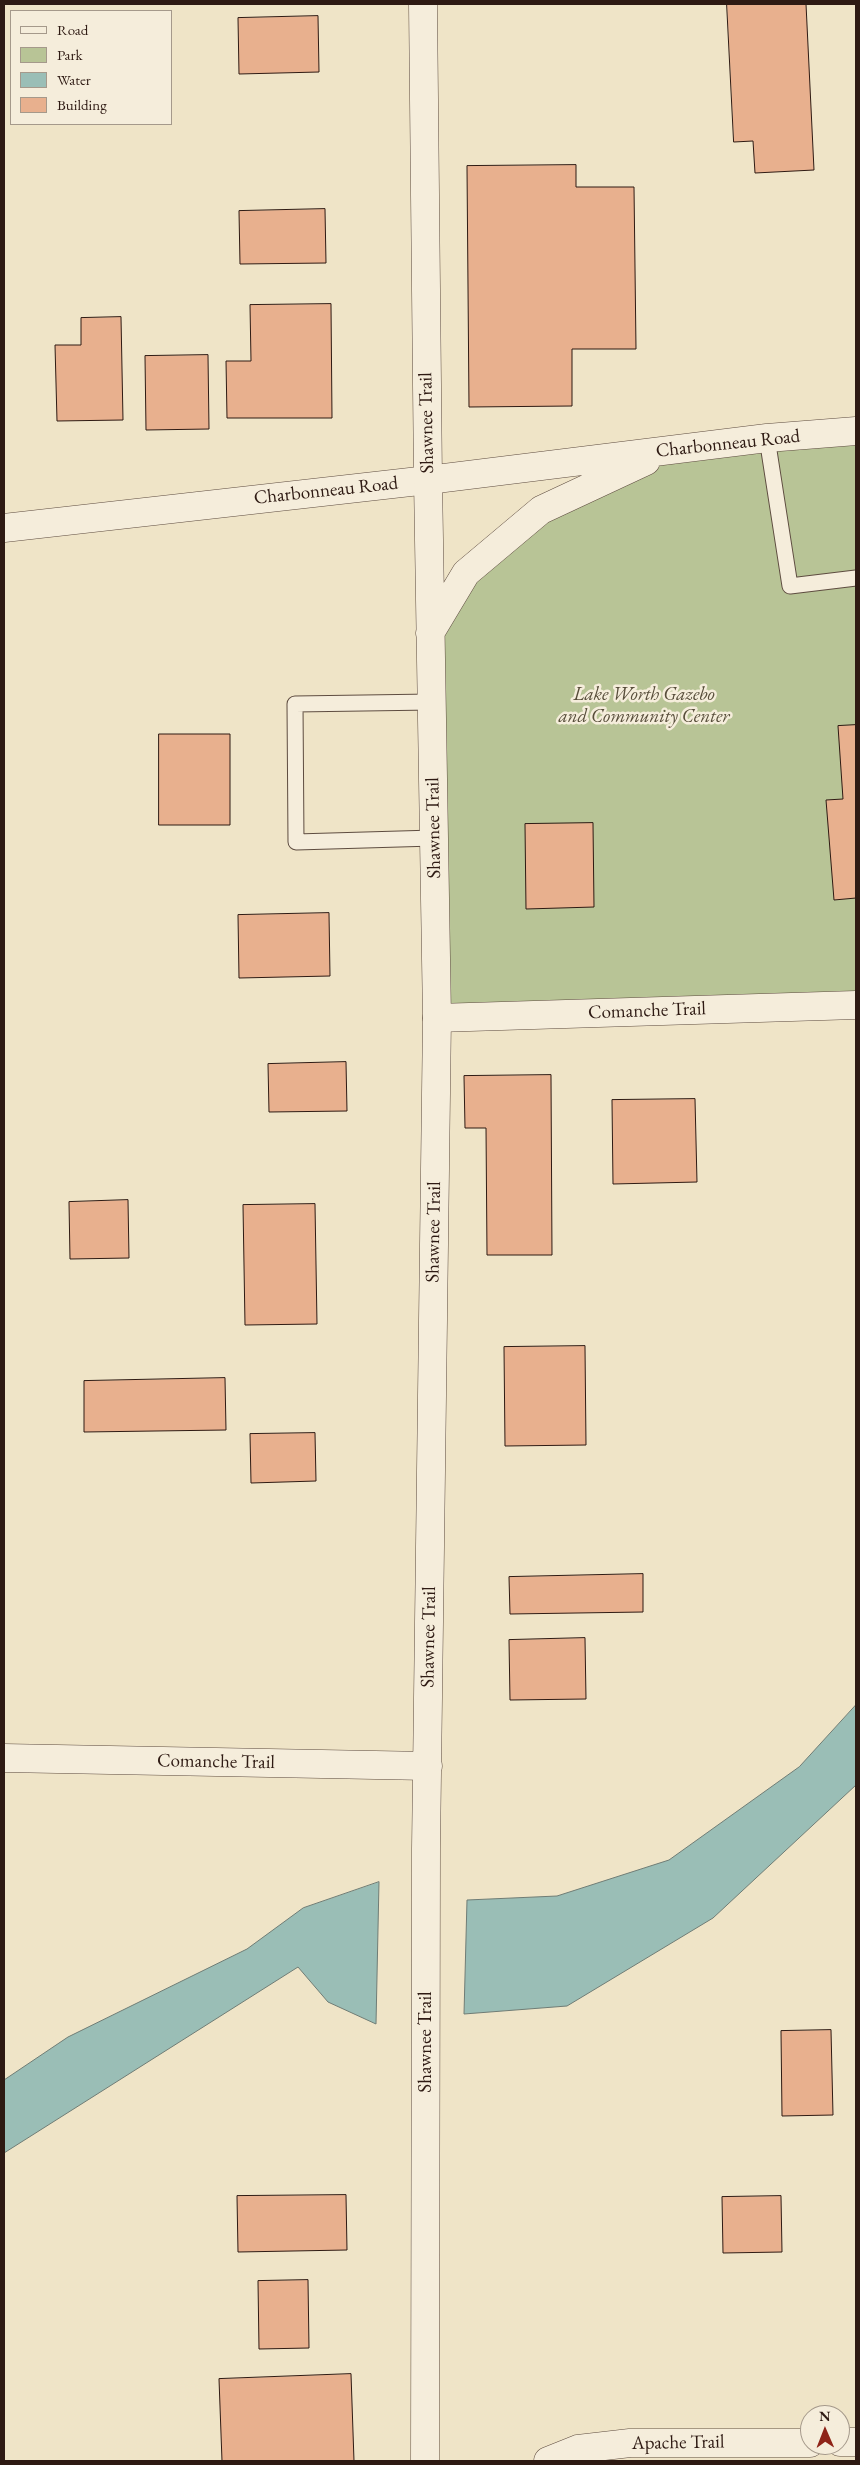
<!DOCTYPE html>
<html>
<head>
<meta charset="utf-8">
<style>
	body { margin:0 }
	#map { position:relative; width:860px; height:2465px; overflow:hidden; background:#efe4c7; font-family:"EB Garamond",serif }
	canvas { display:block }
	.frame { position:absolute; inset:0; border:5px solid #2e1a13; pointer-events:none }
	.legend { position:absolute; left:10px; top:10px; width:162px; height:115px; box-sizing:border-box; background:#f5eddb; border:1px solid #a5998b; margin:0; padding:6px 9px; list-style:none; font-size:15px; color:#2e1a13 }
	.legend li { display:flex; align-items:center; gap:10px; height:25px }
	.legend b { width:25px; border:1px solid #a5998b }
	.north { position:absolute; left:800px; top:2405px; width:50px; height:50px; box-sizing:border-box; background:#f5eddb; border:1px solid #a5998b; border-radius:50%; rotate:359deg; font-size:14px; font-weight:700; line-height:20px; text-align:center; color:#2e1a13 }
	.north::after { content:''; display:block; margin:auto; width:18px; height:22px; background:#8f2418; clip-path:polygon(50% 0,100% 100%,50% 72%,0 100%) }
</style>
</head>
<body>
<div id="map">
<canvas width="860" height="2465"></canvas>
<div class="frame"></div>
<ul class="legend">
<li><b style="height:6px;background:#f5eddb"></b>Road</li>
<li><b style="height:14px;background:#b8c496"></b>Park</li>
<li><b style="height:14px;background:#9abeb6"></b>Water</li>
<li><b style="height:14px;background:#e8b08e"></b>Building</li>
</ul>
<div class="north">N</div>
</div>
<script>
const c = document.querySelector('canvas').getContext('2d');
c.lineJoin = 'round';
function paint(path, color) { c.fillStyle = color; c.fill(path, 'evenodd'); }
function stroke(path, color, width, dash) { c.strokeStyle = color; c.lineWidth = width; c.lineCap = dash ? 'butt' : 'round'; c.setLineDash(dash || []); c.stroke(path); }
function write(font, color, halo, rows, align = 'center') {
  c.font = font + ' "EB Garamond",serif'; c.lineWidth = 5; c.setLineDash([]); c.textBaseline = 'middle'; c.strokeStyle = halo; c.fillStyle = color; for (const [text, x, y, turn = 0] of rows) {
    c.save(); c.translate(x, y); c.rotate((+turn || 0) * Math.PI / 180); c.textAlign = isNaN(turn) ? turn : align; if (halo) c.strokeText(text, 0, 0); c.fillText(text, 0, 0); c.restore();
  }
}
const green = new Path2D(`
	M856,432V1005L437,1018L430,633L503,541L669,450Z`);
const water = new Path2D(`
	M856,1705V1785L713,1918L567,2006L464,2014L467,1900L557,1896L669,1860L799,1767Z
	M379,1882L376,2024L328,2002L298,1967L4,2153V2080L68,2037L247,1949L303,1908Z`);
const building = new Path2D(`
	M727,4H806L814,170L755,173L753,141L734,142Z
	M318,16L319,72L239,74L238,18Z
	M576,165V187H634L636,349H572V406L469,407L467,166Z
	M325,209L326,263L240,264L239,211Z
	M331,304L332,418H227L226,361H251L250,305Z
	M121,317L123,420L57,421L55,345H81V318Z
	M208,355L209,429L146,430L145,356Z
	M856,725V898L834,900L826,800L843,799L838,726Z
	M159,734H230V825H159Z
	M593,823L594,907L526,909L525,824Z
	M329,913L330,976L239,978L238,915Z
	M346,1062L347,1111L269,1112L268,1064Z
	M551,1075L552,1255H487L486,1128H465L464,1076Z
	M695,1099L697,1182L613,1184L612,1100Z
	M128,1200L129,1258L70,1259L69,1202Z
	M315,1204L317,1324L245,1325L243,1205Z
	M585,1346L586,1445L505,1446L504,1347Z
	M225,1378L226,1430L84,1432V1381Z
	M315,1433L316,1481L251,1483L250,1434Z
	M643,1574V1612L510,1614L509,1577Z
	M585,1638L586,1699L510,1700L509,1640Z
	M831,2030L833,2115L782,2116L781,2031Z
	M346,2195L347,2250L238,2252L237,2196Z
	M781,2196L782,2252L723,2253L722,2197Z
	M308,2280L309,2348L259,2349L258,2281Z
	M351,2374L354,2461H222L219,2379Z`);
const service = new Path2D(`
	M767,438L790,586L856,578
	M432,702L295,704L296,842L434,838`);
const minor = new Path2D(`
	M4,528L428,480L423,4
	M437,1018L856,1005
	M840,2442H856
	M548,2461L578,2449L630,2443H810`);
const tertiary = new Path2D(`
	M430,633L466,573L541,510L646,461
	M4,1758L428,1766
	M425,2461L426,1848L437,1018L428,480L767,438L856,431`);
const streetNames = [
	["Shawnee Trail",427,423,-91],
	["Charbonneau Road",728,444,-6],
	["Charbonneau Road",326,491,-6],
	["Shawnee Trail",434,828,-91],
	["Comanche Trail",647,1011,-2],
	["Shawnee Trail",434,1232,-89],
	["Shawnee Trail",429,1637,-89],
	["Comanche Trail",216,1762,1],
	["Shawnee Trail",426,2042,-90],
	["Apache Trail",678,2443,-1]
];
const parkNames = [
	["Lake Worth Gazebo",644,695],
	["and Community Center",644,717]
];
paint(green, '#b8c496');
paint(water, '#9abeb6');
stroke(water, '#6f7c75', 1);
paint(building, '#e8b08e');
stroke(building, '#2e1a13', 1);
stroke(service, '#5e4c40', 17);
stroke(minor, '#5e4c40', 29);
stroke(tertiary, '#5e4c40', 29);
stroke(service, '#f5eddb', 15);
stroke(minor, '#f5eddb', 28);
stroke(tertiary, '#f5eddb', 28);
write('19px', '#2e1a13', '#f5eddb', streetNames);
write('italic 19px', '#574d3a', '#f5eddb', parkNames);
</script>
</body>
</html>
